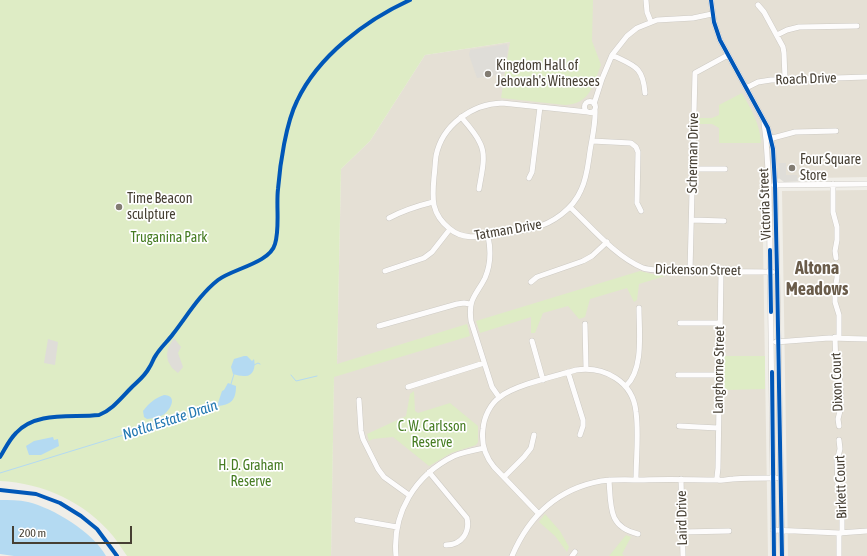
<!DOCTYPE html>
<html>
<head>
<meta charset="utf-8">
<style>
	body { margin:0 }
	#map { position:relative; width:867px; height:556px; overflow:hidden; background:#f0eee8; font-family:"Asap Condensed",sans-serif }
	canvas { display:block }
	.scale { position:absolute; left:12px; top:526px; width:120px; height:18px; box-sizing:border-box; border:2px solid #463f33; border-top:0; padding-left:5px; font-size:12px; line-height:14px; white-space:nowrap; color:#463f33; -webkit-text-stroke:3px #fff; paint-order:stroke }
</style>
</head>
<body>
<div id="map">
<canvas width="867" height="556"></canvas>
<div class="scale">200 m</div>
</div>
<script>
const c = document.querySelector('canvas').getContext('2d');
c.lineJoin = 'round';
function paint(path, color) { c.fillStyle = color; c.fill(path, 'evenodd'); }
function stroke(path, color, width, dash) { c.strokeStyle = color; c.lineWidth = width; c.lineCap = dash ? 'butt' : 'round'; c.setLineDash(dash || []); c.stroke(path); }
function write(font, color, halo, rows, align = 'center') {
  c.font = font + ' "Asap Condensed",sans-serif'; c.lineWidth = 3.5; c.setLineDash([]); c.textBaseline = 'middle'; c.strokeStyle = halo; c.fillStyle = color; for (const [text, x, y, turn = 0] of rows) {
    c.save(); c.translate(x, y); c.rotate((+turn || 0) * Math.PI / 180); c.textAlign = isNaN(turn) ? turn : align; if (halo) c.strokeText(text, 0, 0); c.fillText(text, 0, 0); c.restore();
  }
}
const residential = new Path2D(`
	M545,0H867V177L762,179L768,556H331L334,365L337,364L341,169L370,141L425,55L510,42Z
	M867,190V556H788L782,191Z`);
const green = new Path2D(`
	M0,0H593L592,41L601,65C593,84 591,104 565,105L501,98L510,42L425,55L370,141L341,169L337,364L467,324L470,336L334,377L331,556H127C122,549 118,542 113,536C85,502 43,483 0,481Z
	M742,93C751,109 760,124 761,143H719V128L712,124H698V118H712L719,115V105Z
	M640,271L652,274L665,276L639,284L637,300L634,302L627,288L590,299L585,317L579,319L568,306L543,313L535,333H531V317L480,333L476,321Z
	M724,356H765V389L724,390Z
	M414,391L415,411L418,413L450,403L478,426V442L476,445L451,453L429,466L393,437L373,439L369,441L367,434L406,416L410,394Z
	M545,514L560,531L569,547L567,552L555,536L539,522Z
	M626,535L631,537L622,554L624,556H609Z`);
const parking = new Path2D(`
	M507,44L508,49L504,74L477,78L469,55L470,50Z
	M779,163H786V175H797L798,181L784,182L780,179Z
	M174,338L181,347L178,353L183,367L178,373L172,368L168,361L167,355L168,348Z
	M48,339L58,342L55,365L44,363Z`);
const water = new Path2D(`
	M244,356H247L252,361L254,359C256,367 253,377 244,376C240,376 237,375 233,374L231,367L234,359Z
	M228,383L236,386C236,400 231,405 217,406L222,391L224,390Z
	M164,395C178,395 171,410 163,415C157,418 153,418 147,419L144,417L143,411C149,403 155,398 164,395Z
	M53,437L54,440L58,439L59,446L41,455H29L26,446L34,441Z
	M0,500C9,500 19,500 28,502C53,508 93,532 106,556H14L0,554Z`);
const stream = new Path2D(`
	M254,365L258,363L260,364
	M291,375L296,381L317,376
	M231,384L234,374
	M0,473L218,406`);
const minor = new Path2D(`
	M646,0L647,12L651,22
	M711,0L714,22L720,40L768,128L773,149L775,185L777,272L782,556
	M758,5L764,12L783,47L784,53L785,79
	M777,35L787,30L799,27L857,26
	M612,55C634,66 643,66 645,93
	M746,88L758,82L771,80L867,77
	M584.5 107a5.5 5.5 0 1 1 11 0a5.5 5.5 0 1 1-11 0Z
	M594,104L602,79L612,55L627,36L637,28L657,20L693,18L712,14
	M588,112L502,103C472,104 442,125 436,156C435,163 435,170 434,177C432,199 431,214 450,229C464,241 483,236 500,234C511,232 522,231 533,228C552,224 573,209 581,190C587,178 588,164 590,151C592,138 596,123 595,109
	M461,117C468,125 476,134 480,143C487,156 481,175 479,189
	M764,123L766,140L769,185L774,556
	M769,139L795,132L836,131
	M592,141L631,143L636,147L638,152L637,203L641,211
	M692,169H725
	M529,178L532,172L540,107
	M833,184V212L837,227V240L835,251L836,258
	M774,185L867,184
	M570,207C591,227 616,257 643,268C650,270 657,270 665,271L772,272
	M389,218C404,210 417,206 433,202
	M692,220L724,221
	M488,236C491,250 491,264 485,278C476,296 468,298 471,321L492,387L499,397
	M385,271L424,258L432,252L450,229
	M690,271L695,73L728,55
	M837,271V278L835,289V302L839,315V337
	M531,282L537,277L583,261L592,256L607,242
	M680,323H720
	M585,324L586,368
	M379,326L457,304L464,303L470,304
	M835,337L836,369L840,381L841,407L838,419L839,426
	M532,341L543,380
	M776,342L829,338L867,339
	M568,372L583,420V426L580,435
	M678,375H719
	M626,386C644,369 639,332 639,308
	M408,387L484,363
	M359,400L361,431L363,439L378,469L384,477L409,495
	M679,426L718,428
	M839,440L840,449L837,461L838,487L842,502V533
	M429,472L467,518C470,532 462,545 446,545
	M504,477L524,457L531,448L534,435
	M681,479L683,556
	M609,480C611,507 608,527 638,534
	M718,480L717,477L718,468L721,272
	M538,513L494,467C485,456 481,443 483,429C484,417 490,404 500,397C515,385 556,376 576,370C604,366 633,381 636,412C639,433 636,458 636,480
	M357,520L397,527
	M773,530L839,533L867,531
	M682,532L729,531
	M839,533V556
	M396,556C392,513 415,475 454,456C463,452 474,450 484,448
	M512,556C529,516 557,489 601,481C615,479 630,480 644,480C669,479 693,480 718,480C723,481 728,479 733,479C747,478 761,478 776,478
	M572,556L575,552`);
const cycleway = new Path2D(`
	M711,0L714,22L720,40L768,128L773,149L775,185L777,272L782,556
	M770,250L771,312
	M772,372L774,556
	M0,457C5,449 9,440 16,433C36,411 71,418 99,415C112,410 121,398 131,388C137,382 145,376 149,368C152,364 153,359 156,355C161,347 168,341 173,334C187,316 200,294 218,280C232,269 270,263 275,244C280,228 276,206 278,189C280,164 286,123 297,101C318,56 366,20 410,0
	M0,490L36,494L60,503L81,516L97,529L117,556`);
const markers = [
	[488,74,4,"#827c72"],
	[792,168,4,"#827c72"],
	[119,207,4,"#827c72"]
];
const poiNames = [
	["Kingdom Hall of",496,66],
	["Jehovah's Witnesses",496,82],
	["Four Square",800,160],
	["Store",800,176],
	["Time Beacon",127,199],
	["sculpture",127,215]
];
const streetNames = [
	["Roach Drive",806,79,-2],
	["Scherman Drive",693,153,-89],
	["Victoria Street",765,204,-92],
	["Tatman Drive",508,230,-10],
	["Dickenson Street",698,270,1],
	["Langhorne Street",719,370,-89],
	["Dixon Court",837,382,-92],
	["Birkett Court",841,487,-92],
	["Laird Drive",682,518,-91]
];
const parkNames = [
	["Truganina Park",169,238],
	["C. W. Carlsson",432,427],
	["Reserve",432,443],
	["H. D. Graham",251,466],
	["Reserve",251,482]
];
const waterNames = [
	["Notla Estate Drain",170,420,-18]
];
const districtNames = [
	["Altona",817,268],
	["Meadows",817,289]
];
paint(residential, '#e5e0d5');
paint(green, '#deecc5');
paint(parking, '#dfddd8');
paint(water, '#b4daf2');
stroke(stream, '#b4daf2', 1);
stroke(minor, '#cdcac4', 6);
stroke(minor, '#fdfcfc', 5);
stroke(cycleway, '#0057b8', 4);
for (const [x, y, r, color] of markers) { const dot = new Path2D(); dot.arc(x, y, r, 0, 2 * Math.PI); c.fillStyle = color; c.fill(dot); stroke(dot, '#fff', 1.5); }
write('14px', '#463f33', '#fff', poiNames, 'left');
write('14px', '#463f33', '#fff', streetNames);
write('14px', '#467c22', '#fff', parkNames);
write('italic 15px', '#2378b2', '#fff', waterNames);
write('bold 18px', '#6a5c4a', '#fff', districtNames);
</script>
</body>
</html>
